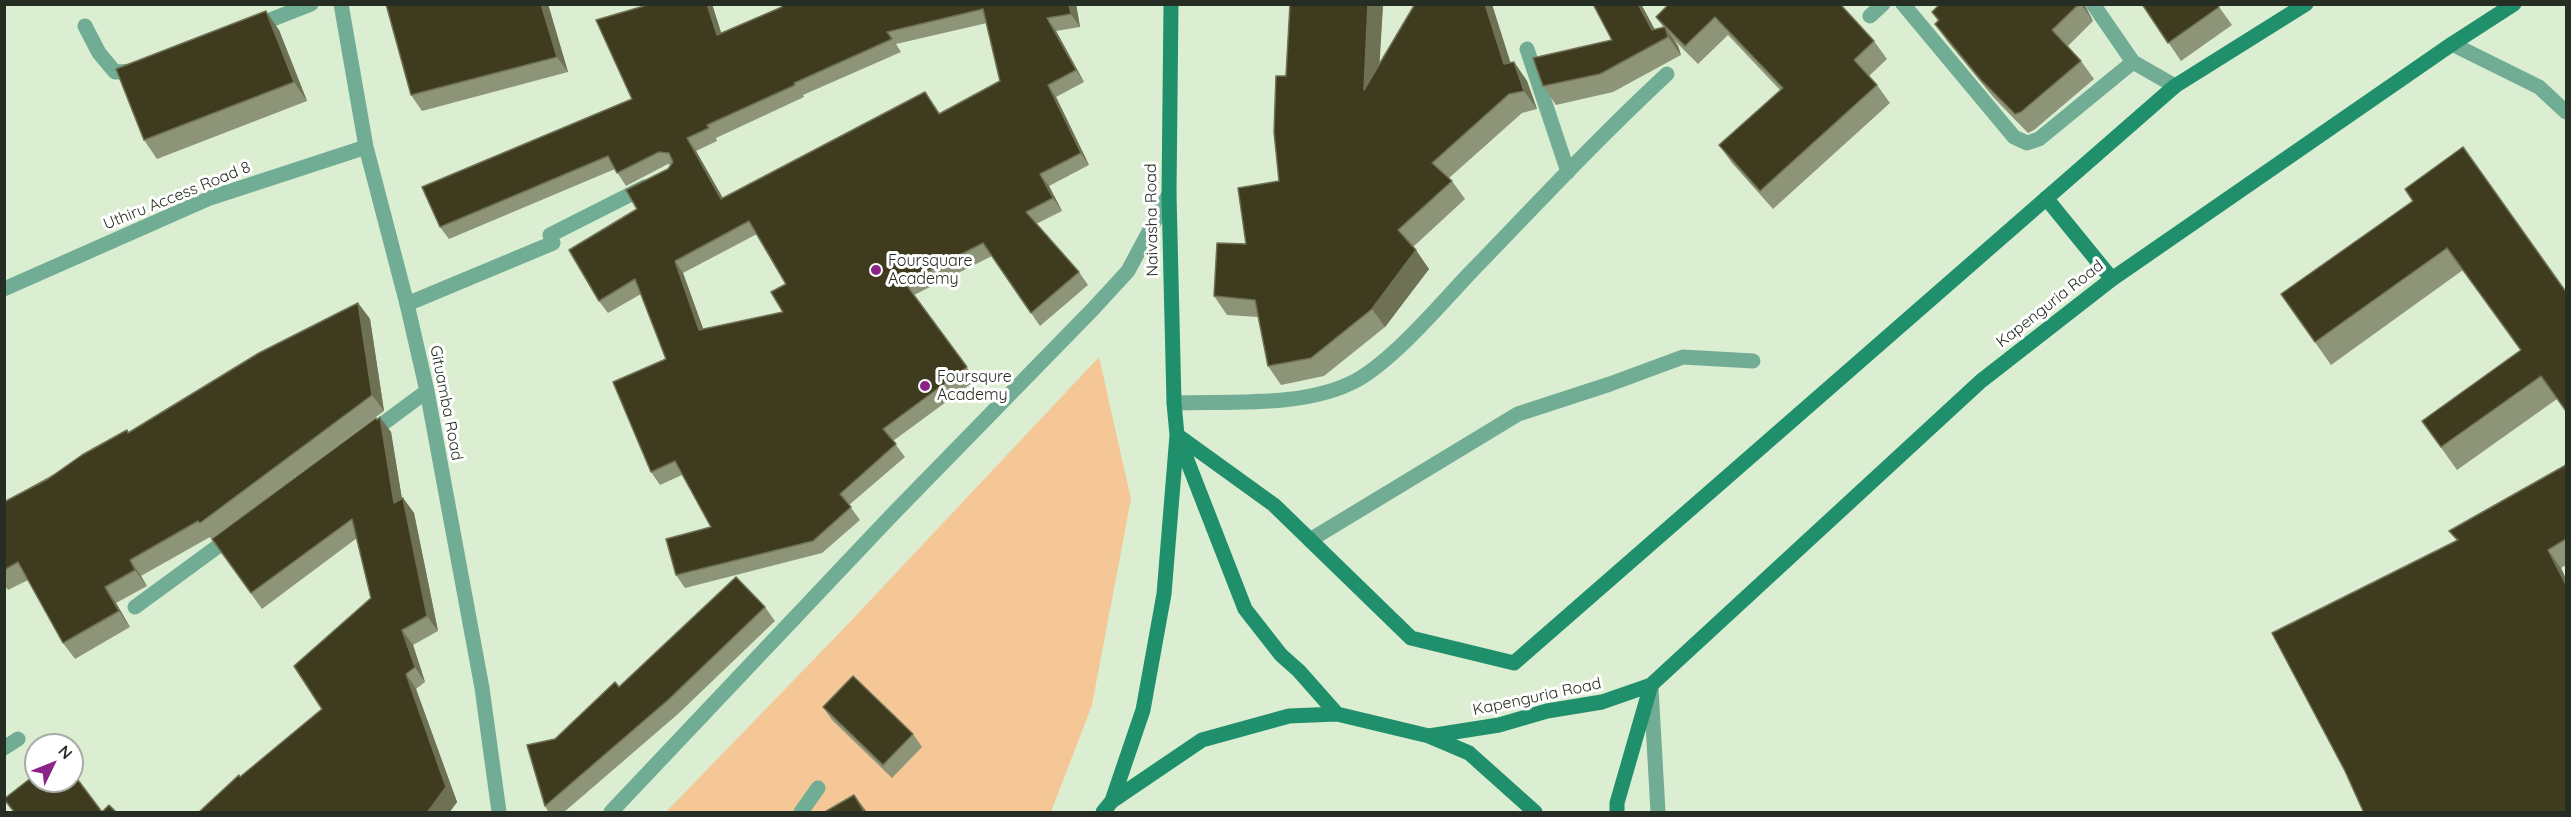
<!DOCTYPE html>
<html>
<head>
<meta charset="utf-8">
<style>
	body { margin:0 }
	#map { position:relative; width:2571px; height:817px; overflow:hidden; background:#dceed1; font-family:Quicksand,sans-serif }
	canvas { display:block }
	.frame { position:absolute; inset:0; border:6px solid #262d22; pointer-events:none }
	.north { position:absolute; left:24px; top:733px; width:60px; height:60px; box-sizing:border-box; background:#fff; border:2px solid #a8aba7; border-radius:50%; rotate:47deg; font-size:16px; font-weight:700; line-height:24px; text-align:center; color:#262d22 }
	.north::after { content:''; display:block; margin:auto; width:21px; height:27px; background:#8b2389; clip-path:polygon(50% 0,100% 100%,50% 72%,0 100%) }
</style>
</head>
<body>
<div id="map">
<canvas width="2571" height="817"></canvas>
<div class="frame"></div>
<div class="north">N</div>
</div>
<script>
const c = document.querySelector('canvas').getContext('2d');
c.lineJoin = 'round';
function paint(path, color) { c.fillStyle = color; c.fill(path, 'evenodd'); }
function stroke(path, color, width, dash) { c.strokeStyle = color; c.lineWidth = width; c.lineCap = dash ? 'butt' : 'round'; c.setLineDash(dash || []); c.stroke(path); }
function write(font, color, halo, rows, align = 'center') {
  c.font = font + ' Quicksand,sans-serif'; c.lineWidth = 6; c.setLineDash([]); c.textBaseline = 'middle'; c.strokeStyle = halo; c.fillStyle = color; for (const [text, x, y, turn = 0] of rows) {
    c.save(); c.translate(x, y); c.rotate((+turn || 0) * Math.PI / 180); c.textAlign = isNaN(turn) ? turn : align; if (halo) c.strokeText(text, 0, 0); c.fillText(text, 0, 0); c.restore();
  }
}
const green = new Path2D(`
	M1099,357L1131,499L1092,705L1051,812H666L848,624Z`);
const lane = new Path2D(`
	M1903,4L2014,137L2027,143L2039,139L2133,62
	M2093,4L2133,62L2175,86
	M1870,16L1883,4
	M85,26L99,53L115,72L137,71
	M255,26L311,4
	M1527,49L1568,172
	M407,304L553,243L550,235L645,187
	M1174,403C1230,401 1306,408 1357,380C1394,359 1439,306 1469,274C1534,207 1598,138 1667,74
	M1310,540L1518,414L1610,384L1683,357L1753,361
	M4,748L18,739
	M801,812L818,788`);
const street = new Path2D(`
	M341,4L366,147L407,304L427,391L482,688L499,812
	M2452,44L2539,87L2566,112
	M4,289L210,198L366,147
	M369,434L427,391
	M135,607L232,536
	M1651,688L1658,812
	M611,812L891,516L1093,309L1128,271L1169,194`);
const secondary = new Path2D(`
	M2046,198L2112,279
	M1177,435L1274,505L1411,638L1514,663L2175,86L2306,4
	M1178,437L1245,609L1281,655L1299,671L1337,714
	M1429,736L1499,725L1547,711L1602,702L1651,685L1981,381L2112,279L2452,44L2514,4
	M1112,801L1143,710L1164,594L1177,435L1174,403L1169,194L1171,4
	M1103,812L1112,801L1202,740L1289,716L1337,714L1429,736L1469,753L1535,812
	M1617,812V803L1651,685`);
const wall = new Path2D(`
	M548,4L568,72L422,111L411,95Z
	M651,4H712L721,33L782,7L1076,4L1080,27L1056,31L1084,82L1056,97L1089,165L1049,186L1062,211L1036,224L1079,272L1088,285L1040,326L992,256L914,295L976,380L893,441L905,457L849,505L860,520L822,553L685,588L676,575L711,527L682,475L660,485L651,472L666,359L641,294L608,313L599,301L637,209L671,165L668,164L626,186L615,169L449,239L440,227L632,99ZM987,23L1000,81L940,114L934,105L723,198L696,151L717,141L716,138L804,97L803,95L901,52L896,44ZM757,234L786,284L783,312L703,329L683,273Z
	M1290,4H1383L1379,64L1514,62L1527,81L1537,109L1522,113L1449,178L1452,181L1465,199L1413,247L1429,269L1385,327L1324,376L1281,385L1268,366L1258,317L1227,315L1214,296L1246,244L1279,181Z
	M1593,4H1641L1655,30L1664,28L1656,17L1669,4L1874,41L1887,59L1869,76L1877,85L1890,103L1773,209L1732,163L1719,145L1780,90L1728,35L1698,64L1674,40L1678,46L1681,55L1613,92L1556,105L1543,86L1612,40Z
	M1940,4H2084L2093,21L2068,46L2081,61L2094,79L2034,130L2028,133L1994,98L1948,42L1935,24L1938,21L1932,12Z
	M2142,4H2217L2232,25L2181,61Z
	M279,30L307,101L157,159L144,140Z
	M2463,147L2557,399L2457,470L2422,421L2521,351L2463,270L2331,365L2281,294L2413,201L2405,189Z
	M358,303L370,319L384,411L211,539L210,537L141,576L147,586L116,603L130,627L75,659L63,643L28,580L8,590L4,585V502Z
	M376,418L391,432L402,499L403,498L414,513L438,631L413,645L425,682L416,689L457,802L449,813H198L322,709L371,598L357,538L262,609L212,539Z
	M2566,465V565L2561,568L2566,579V813L2345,771L2457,541L2449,531Z
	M765,607L775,621L678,714L563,813H549L545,806L555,739L619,687Z
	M823,707L913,734L922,747L892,778L832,720Z`);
const shadedWall = new Path2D(`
	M541,4H548L568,72L557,57Z
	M707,4H712L726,48L717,35Z
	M1069,4H1076L1080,27L1071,14Z
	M1368,4H1383L1377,109L1364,90Z
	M1485,4H1492L1517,83L1504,64Z
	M1638,4H1641L1661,41L1652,30Z
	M2081,4H2084L2093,21Z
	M266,11L279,30L307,101L294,82Z
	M1047,18L1056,31L1084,82L1076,70Z
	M1665,27L1678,46L1681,55L1668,37Z
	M1514,62L1527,81L1537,109L1524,91Z
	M1048,85L1056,97L1089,165L1081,153Z
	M687,138L696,151L730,211L721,199Z
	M1040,174L1049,186L1062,211L1053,198Z
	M1416,250L1429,269L1385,327L1372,309Z
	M675,261L683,273L708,342L699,330Z
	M358,303L370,319L384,411L372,395Z
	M380,417L391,432L405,518L394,503L377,420L376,418L382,425Z
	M403,498L414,513L438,631L427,616Z
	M2548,550L2561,568L2566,579V585Z
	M130,560L141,576L147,586L135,570Z
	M105,587L116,603L130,627L119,611Z
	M402,630L413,645L425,682L415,667Z
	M406,674L416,689L457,802L449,813H427Z
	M854,795L867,812L865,813Z`);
const building = new Path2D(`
	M386,4H541L557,57L411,95Z
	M651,4H707L717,35L782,7L781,4H1069L1071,14L1047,18L1076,70L1048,85L1081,153L1040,174L1053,198L1026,212L1079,272L1031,313L983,243L905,283L967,367L883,429L896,444L840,494L851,507L813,541L676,575L666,539L711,527L675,461L651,472L613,382L666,359L635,279L599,301L569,250L637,209L626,190L668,169L673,162L669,153L659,152L617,173L608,156L440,227L422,187L632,99L596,20ZM983,9L1000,81L939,114L925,92L721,199L687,138L709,128L707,125L795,85L794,83L892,39L887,32ZM749,221L786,284L771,292L783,312L699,330L675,261Z
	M1290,4H1368L1364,90L1415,4H1485L1504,64L1514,62L1524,91L1509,94L1432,163L1452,181L1398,230L1416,250L1372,309L1311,358L1268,366L1255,300L1214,296L1217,243L1246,244L1238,188L1279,181L1274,132L1276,76H1286Z
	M1593,4H1638L1652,30L1665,27L1668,37L1600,74L1543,86L1533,58L1612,40Z
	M1669,4H1840L1874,41L1854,60L1877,85L1760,191L1719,145L1783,88L1715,17L1685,46L1656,17Z
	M1940,4H2079L2052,30L2081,61L2021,112L2015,114L1981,80L1935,24L1939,20L1932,12Z
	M2142,4H2217L2219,7L2168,43Z
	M266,11L294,82L144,140L116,69Z
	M2463,147L2566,292V411L2541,376L2441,447L2422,421L2521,350L2447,248L2315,342L2281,294L2413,201L2405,189Z
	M358,303L372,395L200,523L198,521L130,560L135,570L105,587L119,611L63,643L18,562L4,570V502L48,479L82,455L127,430L128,433L259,353Z
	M380,417L394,503L403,498L427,616L402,630L415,667L406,674L446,787L427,813H198L239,775L240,777L322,709L294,666L371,598L352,519L251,593L212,539L376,418L377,420Z
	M2566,465V539L2548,550L2566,585V813H2364L2345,771L2272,633L2458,540L2449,531Z
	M736,577L765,607L668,700L545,806L527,745L555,739L615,682L619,687Z
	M853,676L913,734L883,765L823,707Z
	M72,772L102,812L109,805L117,813H15L4,799L36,774V781H72Z
	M854,795L865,813H823Z`);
const markers = [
	[876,270,6,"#8b2389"],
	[925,386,6,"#8b2389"]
];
const streetNames = [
	["Uthiru Access Road 8",177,196,-22],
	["Naivasha Road",1152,220,-91],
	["Kapenguria Road",2050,304,-38],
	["Gituamba Road",446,403,79],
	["Kapenguria Road",1537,697,-12]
];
const poiNames = [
	["Foursquare",888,261],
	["Academy",888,279],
	["Foursqure",937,377],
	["Academy",937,395]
];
paint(green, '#f5c797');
stroke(lane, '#70ad94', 15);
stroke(street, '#70ad94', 15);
stroke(secondary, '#208f6c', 15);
paint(wall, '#8e9478');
paint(shadedWall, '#6e7154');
paint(building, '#3f3b1f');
stroke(building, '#6e7154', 1.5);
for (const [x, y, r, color] of markers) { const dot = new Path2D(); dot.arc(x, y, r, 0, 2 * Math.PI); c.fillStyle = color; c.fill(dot); stroke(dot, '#fff', 2); }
write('16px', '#262d22', '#fff', streetNames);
write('16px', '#262d22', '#fff', poiNames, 'left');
</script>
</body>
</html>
